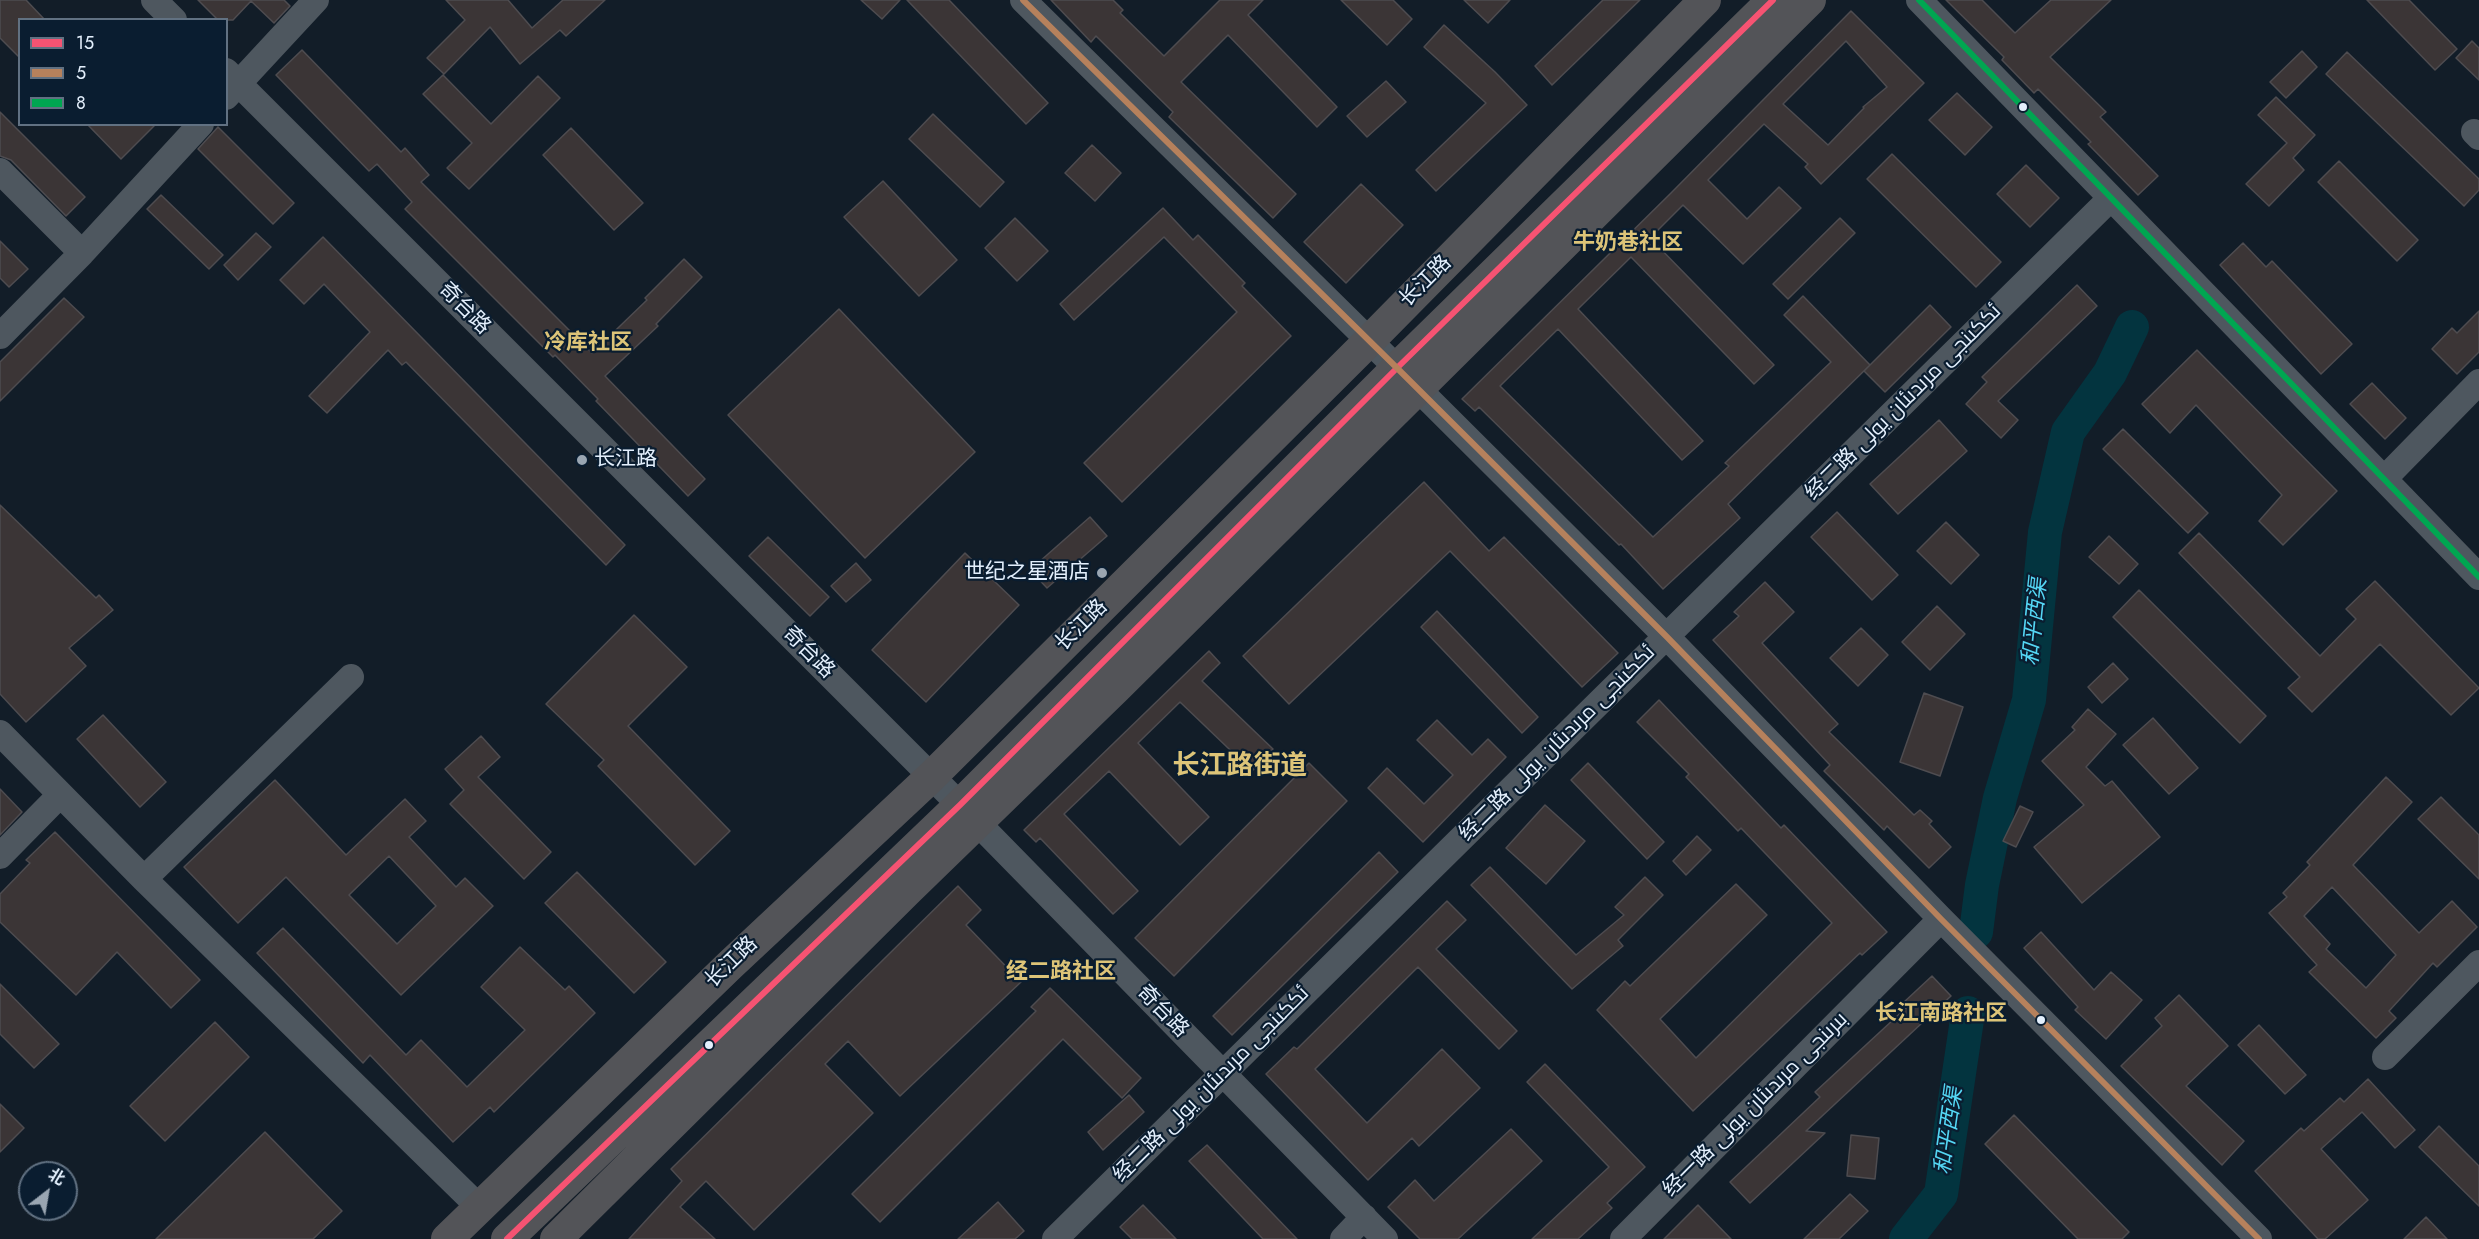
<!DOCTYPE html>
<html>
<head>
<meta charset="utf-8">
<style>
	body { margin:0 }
	#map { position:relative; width:2479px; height:1239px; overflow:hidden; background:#121d28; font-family:Jost,"Noto Sans SC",sans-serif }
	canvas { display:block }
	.legend { position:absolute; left:18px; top:18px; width:210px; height:108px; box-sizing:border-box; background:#0a1d30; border:2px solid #617182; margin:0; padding:8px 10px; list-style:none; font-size:18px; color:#e3effc }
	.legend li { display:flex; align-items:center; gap:12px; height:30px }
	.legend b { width:30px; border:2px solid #617182 }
	.north { position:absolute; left:18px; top:1161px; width:60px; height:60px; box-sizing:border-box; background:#0a1d30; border:2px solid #617182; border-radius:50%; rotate:31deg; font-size:16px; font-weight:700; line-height:24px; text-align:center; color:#e3effc }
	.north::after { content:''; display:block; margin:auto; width:21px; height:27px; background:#9aa6b2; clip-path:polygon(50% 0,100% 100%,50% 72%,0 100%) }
</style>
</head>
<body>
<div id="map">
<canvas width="2479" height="1239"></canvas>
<ul class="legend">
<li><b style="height:8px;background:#f65372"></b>15</li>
<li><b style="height:8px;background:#b6815c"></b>5</li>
<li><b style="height:8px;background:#00a651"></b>8</li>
</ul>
<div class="north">北</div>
</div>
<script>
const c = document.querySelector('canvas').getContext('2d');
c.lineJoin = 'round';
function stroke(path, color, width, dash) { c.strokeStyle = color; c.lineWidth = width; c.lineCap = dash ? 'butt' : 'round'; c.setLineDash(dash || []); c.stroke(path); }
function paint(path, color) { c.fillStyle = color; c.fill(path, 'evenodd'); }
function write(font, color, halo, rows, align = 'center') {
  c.font = font + ' Jost,Cairo,"Noto Sans SC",sans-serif'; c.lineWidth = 4.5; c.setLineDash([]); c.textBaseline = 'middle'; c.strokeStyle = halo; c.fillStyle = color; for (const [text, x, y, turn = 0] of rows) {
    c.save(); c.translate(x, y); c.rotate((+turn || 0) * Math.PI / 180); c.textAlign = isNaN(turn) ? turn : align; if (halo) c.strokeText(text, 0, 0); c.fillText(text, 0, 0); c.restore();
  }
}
const river = new Path2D(`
	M1976,932L1982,885L2000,798L2029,700L2045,532L2068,432L2110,373L2132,327
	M1906,1239L1941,1194L1968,1013`);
const building = new Path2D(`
	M0,0H26L45,20H20V58L0,38Z
	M198,0H284L290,6L274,23L251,1L233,20H218Z
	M446,0H508L532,28L563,0H605L566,36L560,30L520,64L490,27L444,74L427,58L465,20Z
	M861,0H900L882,19Z
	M907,0H949L1048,103L1026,124Z
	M1051,0H1113L1123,10L1120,13L1164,56L1220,0H1263L1248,15L1337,107L1317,127L1228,35L1181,82L1296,194L1273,218L1169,117L1173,112L1096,36L1091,42Z
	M1341,0H1393L1412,19L1387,45Z
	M1464,0H1510L1488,23Z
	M1603,0H1640L1552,85L1535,66Z
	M1946,0H1982L2015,33L2051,0H2111L2050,57L2106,112L2100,117L2158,176L2138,195L2088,144L2091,142L2038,89L2034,93L2002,60L2004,57Z
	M2367,0H2409L2457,49L2435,70Z
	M1851,11L1924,83L1821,184L1805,167L1808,164L1764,124L1708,180L1747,219L1779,187L1801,208L1743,264L1683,205L1650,238L1774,365L1754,384L1631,257L1578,309L1703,441L1682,460L1558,329L1500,386L1653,537L1729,466L1725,463L1831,362L1784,315L1803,296L1870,365L1728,504L1740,518L1663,589L1621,544L1619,545L1479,407L1475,411L1462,399L1671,193ZM1846,41L1887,87L1863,107L1864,108L1828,145L1783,104Z
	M1444,25L1495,72L1527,105L1436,191L1416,170L1486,103L1424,47Z
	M2472,41L2479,48V80L2456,58Z
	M302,50L401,152L405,148L429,175L421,182L592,353L647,300L645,298L684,259L702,277L656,324L658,326L605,376L705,479L688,496L596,401L598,399L555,355L553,357L405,209L412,202L377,164L369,171L276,75Z
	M2302,51L2317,67L2286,98L2270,82Z
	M2347,52L2479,179V190L2464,206L2326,74Z
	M443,75L491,124L538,76L560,98L469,189L447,168L472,143L423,94Z
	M1386,81L1406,102L1367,137L1347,116Z
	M1957,93L1992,127L1965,155L1929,120Z
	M2276,97L2315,135L2293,158L2304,170L2269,206L2246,184L2287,143L2258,115Z
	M0,112L85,197L66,216L11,160L0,156Z
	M933,114L1004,182L980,207L909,139Z
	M87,124H156L121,159Z
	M218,127L294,203L273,224L198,149Z
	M571,128L643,203L614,230L543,155Z
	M1092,145L1121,173L1095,201L1065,173Z
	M1892,154L2001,262L1976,287L1867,179Z
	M2339,161L2418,240L2397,261L2318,182Z
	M2026,165L2059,198L2030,227L1997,194Z
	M883,181L957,260L919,296L844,217Z
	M1361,184L1403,225L1346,283L1304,242Z
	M161,195L223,255L209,269L147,209Z
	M1163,208L1193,240L1198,235L1245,283L1242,286L1291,336L1122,502L1084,463L1237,312L1164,237L1074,320L1060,304Z
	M1015,218L1048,251L1017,281L985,248Z
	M1840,218L1855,233L1788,299L1773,284Z
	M256,233L271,247L238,280L224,265Z
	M323,237L625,545L606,565L406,362L402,365L388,350L327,413L309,396L370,332L324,284L304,304L280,280Z
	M0,241L28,269L9,287L0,278Z
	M2243,243L2266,267L2272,261L2352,344L2321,374L2220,265Z
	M2077,285L2097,306L1998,401L2018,420L2001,438L1966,404L1987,382L1982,377Z
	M64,298L84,317L0,401V362Z
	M1930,305L1951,327L1885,392L1864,371Z
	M839,309L975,452L865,558L728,415Z
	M2479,311V352L2457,374L2432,349L2452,328L2457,333Z
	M2197,350L2337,491L2283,545L2259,521L2282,495L2196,405L2170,433L2142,404Z
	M2372,383L2406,418L2385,439L2350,404Z
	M1939,420L1967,451L1898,514L1870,484Z
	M2123,429L2208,513L2188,533L2103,449Z
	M1424,482L1489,551L1504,537L1618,653L1582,687L1450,551L1289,704L1243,656Z
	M0,505L96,598L99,595L113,610L69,648L86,666L26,722L0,694Z
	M1837,512L1898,575L1872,600L1811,537Z
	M1090,517L1107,536L1047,588L1030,570Z
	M1946,522L1979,555L1951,584L1917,551Z
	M2199,533L2320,656L2356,619L2346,609L2375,581L2479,688L2451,715L2380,644L2312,712L2288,688L2300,677L2179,553Z
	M2109,536L2138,564L2119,584L2089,557Z
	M768,537L829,597L810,616L749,556Z
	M965,553L1019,605L926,702L872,650Z
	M856,563L871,580L846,602L831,586Z
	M1765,582L1794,612L1762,643L1838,724L1829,732L1914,815L1920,810L1932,821L1929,824L1951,847L1929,868L1887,826L1884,830L1824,771L1830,765L1713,640L1739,616L1734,612Z
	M2139,590L2266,716L2240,743L2113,617Z
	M1937,606L1965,634L1930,670L1902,642Z
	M1437,611L1538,717L1522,733L1421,627Z
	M634,615L687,667L628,726L730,831L695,865L598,766L604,760L546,704Z
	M1861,628L1888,655L1858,686L1830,658Z
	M1209,651L1220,663L1202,681L1273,749L1252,771L1180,702L1138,743L1209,817L1180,845L1109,771L1064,814L1138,891L1113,914L1040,838L1036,842L1024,830Z
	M2113,663L2128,679L2102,703L2088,687Z
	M1924,693L1963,707L1940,776L1900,762Z
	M1659,700L1781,828L1784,825L1887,932L1862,955L1860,953L1693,1111L1597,1010L1625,981L1630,986L1736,884L1767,915L1660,1019L1696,1058L1832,923L1741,828L1738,831L1686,777L1689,774L1637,722Z
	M2088,709L2116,734L2086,767L2105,786L2112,781L2160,837L2082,903L2034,847L2084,805L2042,761L2075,730L2072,727Z
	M103,715L166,782L140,807L77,739Z
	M2153,718L2198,768L2169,794L2123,745Z
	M1437,720L1472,755L1488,739L1506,757L1423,842L1368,788L1387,768L1424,804L1453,775L1417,740Z
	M481,736L500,757L478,777L551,852L524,879L450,804L464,790L445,769Z
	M1309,763L1347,801L1174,976L1135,938Z
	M1588,763L1664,842L1647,859L1571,780Z
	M2386,777L2412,802L2353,865L2419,933L2452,901L2477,927L2437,967L2433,963L2389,1011L2396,1018L2376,1038L2309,972L2317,965L2269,913L2287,897L2283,893L2310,865L2307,862ZM2332,887L2396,955L2366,988L2326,949L2330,944L2304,916Z
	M275,780L346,855L405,799L426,821L409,837L456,887L465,878L493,906L401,995L286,877L238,923L184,867ZM389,856L436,906L397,944L349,895Z
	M0,789L22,812L0,835Z
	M2441,797L2479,835V879L2418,819Z
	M1545,805L1585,841L1546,884L1506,848Z
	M2020,806L2033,812L2016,847L2003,841Z
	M55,832L200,980L171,1008L117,952L76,995L0,922V894L30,863L26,860Z
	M1697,836L1711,850L1686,875L1673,861Z
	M1379,852L1398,872L1232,1035L1213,1016Z
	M1490,867L1576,955L1624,915L1615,907L1645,877L1663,895L1618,940L1623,946L1572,989L1471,885Z
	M577,872L666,962L634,993L545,903Z
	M958,886L981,910L966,925L1021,982L900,1096L848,1041L825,1064L873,1113L754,1230L706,1181L680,1207L715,1239H629L682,1181L671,1169Z
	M1447,901L1466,920L1436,949L1517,1031L1499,1049L1418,967L1315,1069L1367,1123L1442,1049L1480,1088L1419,1146L1412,1138L1368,1180L1266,1074L1294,1047L1297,1049Z
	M283,928L406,1055L421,1040L467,1087L525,1030L481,987L520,947L565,990L569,986L595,1013L494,1112L490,1107L453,1142L370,1055L363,1063L257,953Z
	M2041,932L2094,990L2111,972L2142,1000L2106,1039L2075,1010L2078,1007L2024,948Z
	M1932,976L1951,996L1806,1131L1825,1133L1750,1203L1730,1182L1820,1097L1815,1092L1907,1007L1903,1003Z
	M0,984L59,1044L34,1068L0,1034Z
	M1050,988L1141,1078L1122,1098L1063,1039L880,1222L852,1194L1036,1011L1031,1007Z
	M2179,995L2228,1046L2186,1086L2244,1141L2222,1165L2121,1066L2162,1026L2155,1018Z
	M215,1022L249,1057L165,1141L130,1106Z
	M2259,1025L2306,1075L2285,1094L2238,1045Z
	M1545,1064L1645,1167L1607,1203L1612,1208L1578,1239H1532L1609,1167L1527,1082Z
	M2368,1079L2415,1130L2395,1148L2362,1112L2321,1149L2368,1200L2325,1239H2318L2255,1171L2301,1128L2304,1131L2340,1098L2344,1102Z
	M1129,1095L1144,1112L1103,1150L1088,1132Z
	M0,1104L24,1128L0,1152Z
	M2014,1115L2129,1232L2122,1239H2078L1985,1144Z
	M2439,1126L2479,1166V1206L2419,1147Z
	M1511,1129L1542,1161L1458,1239H1420L1388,1207L1415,1180L1434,1201Z
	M265,1132L342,1211L313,1239H156Z
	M1851,1135L1879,1138L1875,1179L1847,1176Z
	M1207,1145L1297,1239H1263L1189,1161Z
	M1850,1194L1868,1211L1839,1239H1804Z
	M998,1202L1024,1231L1015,1239H958Z
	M1143,1205L1176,1239H1132L1120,1227Z
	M1698,1205L1731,1239H1664Z
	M2426,1217L2447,1239H2404Z`);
const minor = new Path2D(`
	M154,0L174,20
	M1023,0L1397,368L1667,637L1941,919L2259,1239
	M1919,0L2479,577
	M226,71L960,805L1385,1239
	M226,97L316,0
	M2474,132L2479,137
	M0,171L82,253
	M0,336L82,253L201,124
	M2384,479L2479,382
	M0,733L144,879L479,1207
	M0,856L60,795
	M144,879L351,677
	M2385,1057L2479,963
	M1055,1239L2111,198
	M1343,1239L1364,1217
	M1623,1239L1941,919`);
const major = new Path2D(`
	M447,1239L729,966L931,777L1369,341L1705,0
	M507,1239L960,805L1397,368L1773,0
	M556,1239L908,890L1116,688L1810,0`);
const bus1 = new Path2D(`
	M507,1239L960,805L1397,368L1773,0`);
const bus2 = new Path2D(`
	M1023,0L1397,368L1667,637L1941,919L2259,1239`);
const bus3 = new Path2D(`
	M1919,0L2479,577`);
const markers = [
	[2023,107,5,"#e3effc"],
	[582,460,6,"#9aa6b2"],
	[1102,573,6,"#9aa6b2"],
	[2041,1020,5,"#e3effc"],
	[709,1045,5,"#e3effc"]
];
const streetNames = [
	["长江路",1426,282,-45],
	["奇台路",464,309,45],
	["经二路 ئككىنجى مرىدىئان يولى",1904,403,-45],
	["长江路",1082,626,-45],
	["奇台路",808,653,45],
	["经二路 ئككىنجى مرىدىئان يولى",1558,744,-45],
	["长江路",732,963,-44],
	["奇台路",1162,1012,46],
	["经二路 ئككىنجى مرىدىئان يولى",1212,1085,-45],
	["经一路 بىرىنجى مرىدىئان يولى",1756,1105,-45]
];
const poiNames = [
	["长江路",594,460],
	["世纪之星酒店",1090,573,"right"]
];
const neighbourhoodNames = [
	["牛奶巷社区",1628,244],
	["冷库社区",588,344],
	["经二路社区",1061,973],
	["长江南路社区",1941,1015]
];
const waterNames = [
	["和平西渠",2036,622,-84],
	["和平西渠",1950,1131,-82]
];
const districtNames = [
	["长江路街道",1240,767]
];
stroke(river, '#03343f', 34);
paint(building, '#3b3536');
stroke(building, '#4e4c50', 1.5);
stroke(minor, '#4e575f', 26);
stroke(major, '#535458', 32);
stroke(bus1, '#f65372', 6);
stroke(bus2, '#b6815c', 6);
stroke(bus3, '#00a651', 6);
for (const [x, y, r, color] of markers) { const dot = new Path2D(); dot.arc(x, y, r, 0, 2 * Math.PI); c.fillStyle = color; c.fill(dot); stroke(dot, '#0a1d30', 2); }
write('21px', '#e3effc', '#0a1d30', streetNames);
write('21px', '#e3effc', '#0a1d30', poiNames, 'left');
write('bold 22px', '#ddc478', '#0a1d30', neighbourhoodNames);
write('italic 22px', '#54d6f4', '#0a1d30', waterNames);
write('bold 27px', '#ddc478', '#0a1d30', districtNames);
</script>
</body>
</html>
